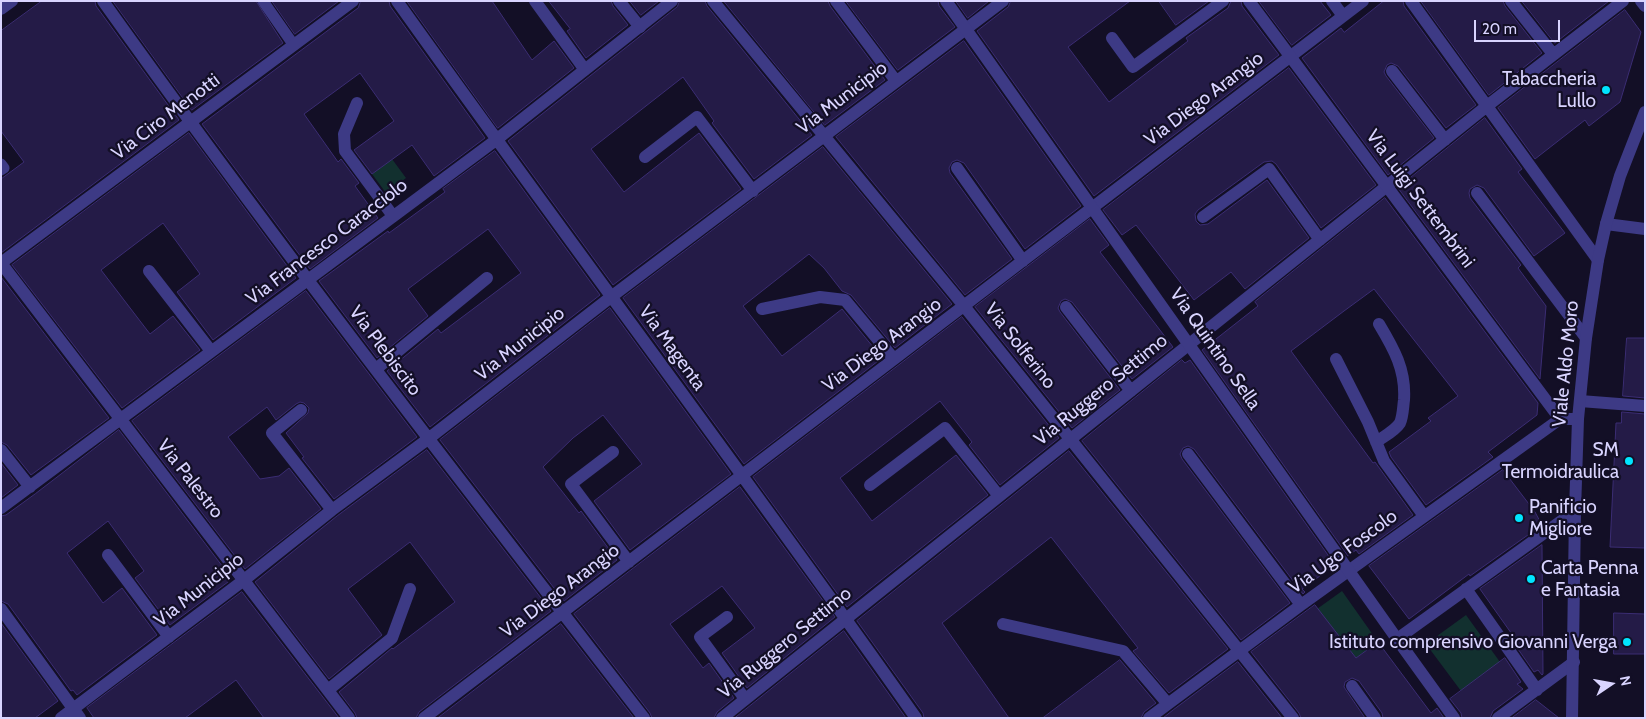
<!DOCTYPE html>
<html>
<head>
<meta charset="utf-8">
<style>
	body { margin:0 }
	#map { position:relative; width:1646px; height:719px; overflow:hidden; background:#130f26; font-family:Cabin,sans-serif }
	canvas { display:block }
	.frame { position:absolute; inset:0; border:2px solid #d9d4ff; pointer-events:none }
	.north { position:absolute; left:1586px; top:659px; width:50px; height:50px; -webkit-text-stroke:4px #130f26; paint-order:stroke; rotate:78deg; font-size:14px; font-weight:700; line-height:20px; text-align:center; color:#d9d4ff }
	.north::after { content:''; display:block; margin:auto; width:18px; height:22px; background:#d9d4ff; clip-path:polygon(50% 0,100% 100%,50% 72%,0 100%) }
	.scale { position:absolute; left:1474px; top:20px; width:86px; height:22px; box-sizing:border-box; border:2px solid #d9d4ff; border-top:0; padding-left:6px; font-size:15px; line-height:18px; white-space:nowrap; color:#d9d4ff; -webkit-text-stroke:4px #130f26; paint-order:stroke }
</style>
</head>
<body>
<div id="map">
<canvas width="1646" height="719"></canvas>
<div class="frame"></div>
<div class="north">N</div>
<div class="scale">20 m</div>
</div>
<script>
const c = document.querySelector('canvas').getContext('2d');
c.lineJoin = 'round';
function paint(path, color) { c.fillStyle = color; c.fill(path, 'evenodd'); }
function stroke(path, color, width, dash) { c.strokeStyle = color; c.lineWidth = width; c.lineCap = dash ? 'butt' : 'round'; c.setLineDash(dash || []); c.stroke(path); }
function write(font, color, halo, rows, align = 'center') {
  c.font = font + ' Cabin,sans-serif'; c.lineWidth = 4.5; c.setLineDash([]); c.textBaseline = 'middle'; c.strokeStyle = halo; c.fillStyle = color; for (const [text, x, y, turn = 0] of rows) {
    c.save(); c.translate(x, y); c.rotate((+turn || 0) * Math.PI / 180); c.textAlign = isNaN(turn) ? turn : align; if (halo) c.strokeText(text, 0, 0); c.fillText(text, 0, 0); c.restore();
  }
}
const green = new Path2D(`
	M392,159L406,178L386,193L372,174Z
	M1342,591L1378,642L1356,658L1317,609Z
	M1466,615L1500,662L1461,691L1426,644Z`);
const building = new Path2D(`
	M42,1H95L96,6L179,120L1,253V179L24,162L1,131V31Z
	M113,1H256L283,43L192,110Z
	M272,1H339L295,34Z
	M361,1H389L390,6L485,138L434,176L412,145L372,174L354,150L394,121L360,73L304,114L338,162L341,159L359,183L355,186L378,218L310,269L202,124L358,8Z
	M407,1H492L532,60L554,41L574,68L498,128Z
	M549,1H611L613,6L628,25L586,58L567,31L570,29Z
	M630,1H659L641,15Z
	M680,1H705L707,6L812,135L754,179L712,123L714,121L683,77L591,149L624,192L699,133L741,189L613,285L508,141L677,7Z
	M724,1H828L830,6L885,80L825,125Z
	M846,1H938L939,6L955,27L898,70Z
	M956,1H989L968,18Z
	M1011,1H1130L1068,47L1109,102L1188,41L1186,38L1228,8L1231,1H1241L1242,6L1279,55L1094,196L977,31L1008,7Z
	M1159,1H1209L1176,25Z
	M1259,1H1320L1331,15L1292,45Z
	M1384,1H1403L1404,6L1476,105L1446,128L1398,66L1391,63L1387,65L1384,72L1386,76L1434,138L1388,175L1302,58L1341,28L1344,32Z
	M1421,1H1503L1505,6L1542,53L1489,95Z
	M1522,1H1609L1555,43Z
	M1625,10L1641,32L1620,102L1589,126L1585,120L1535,159L1498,108Z
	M964,41L1081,206L1025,249L964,163L957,160L952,162L949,168L950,173L1012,259L965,295L836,137Z
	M1289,68L1376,185L1321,228L1276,164L1272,161L1264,162L1198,210L1195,214L1196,221L1200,225L1208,224L1267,180L1309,238L1245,289L1231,272L1194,300L1136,225L1122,235L1103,210Z
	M1485,118L1522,169L1518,172L1565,233L1534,256L1484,188L1477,185L1470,189L1469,193L1470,198L1521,265L1518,268L1546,306L1540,379L1398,188Z
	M189,133L296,278L213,340L177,292L200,274L163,223L101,270L150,334L173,316L200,350L122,408L12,265Z
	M823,147L952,304L895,348L851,295L842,291L824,268L809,254L743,306L782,356L842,309L882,358L744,464L623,298Z
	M495,151L600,295L430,427L387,371L438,329L441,333L521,273L488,229L408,289L428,316L377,358L319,281L388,231L389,233L445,192L443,189Z
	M1385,198L1538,403L1537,415L1488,452L1493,457L1426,505L1391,457L1389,452L1431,421L1428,418L1458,396L1374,289L1344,311L1291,351L1373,463L1375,462L1413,515L1359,554L1356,550L1348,556L1202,350L1258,306L1255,302Z
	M1090,219L1109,245L1100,252L1173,347L1132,379L1072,302L1065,299L1061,301L1058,308L1060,312L1120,390L1072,428L975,307Z
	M1,277L109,418L31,475L7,445L1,442Z
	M306,291L417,437L334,499L302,458L304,457L286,433L308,413L309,408L304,403L300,402L296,404L276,420L267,407L228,437L260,479L279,476L289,468L321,509L245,569L132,421Z
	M610,308L731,474L630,550L594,501L642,464L603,415L573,438L543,467L579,513L581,511L617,560L564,601L440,440Z
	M962,317L1059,438L1000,485L969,445L972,442L940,401L840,478L872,521L956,455L988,495L847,607L753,477Z
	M1627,338H1645V398L1623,396Z
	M1182,360L1185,363L1190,360L1335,565L1302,589L1305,592L1303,594L1194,449L1188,446L1183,448L1180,454L1182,459L1290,603L1241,640L1082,441Z
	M1622,412L1645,414V548L1610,547L1616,423H1621Z
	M119,430L232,579L170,625L135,578L144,571L108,521L67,553L103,603L122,588L157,635L77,695L73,690L71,691L8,604L1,601V516L6,515L35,494Z
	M427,450L551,611L419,712L416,718H357L355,713L339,692L392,648L393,649L455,602L410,542L348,589L382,635L329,679L255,582L337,516Z
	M1069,451L1228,649L1169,693L1133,651L1138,648L1051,537L942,623L1009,718H924L923,713L857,621Z
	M1,463L18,485L1,498Z
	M1503,470L1535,512L1542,525L1470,576L1469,574L1409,619L1369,566Z
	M740,487L835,617L747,688L722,653L755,628L722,586L670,624L703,668L709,663L734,698L717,712L714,718H652L650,713L574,614Z
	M1542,545L1543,674L1542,675L1538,670L1534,672L1518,649L1521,647L1480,589Z
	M242,592L339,718H264L236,680L185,718H94L87,708Z
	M1315,605L1356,658L1378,642L1431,713L1437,708L1444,718H1383L1382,713L1359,681L1352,678L1345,682L1344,687L1365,718H1301L1299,713L1251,652Z
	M1614,613L1645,614V654H1614Z
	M1,623L58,701L35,718H1Z
	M561,624L634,718H438Z
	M844,631L906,718H735Z
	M1505,658L1521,682L1517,684L1523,689L1493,711L1490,718H1462L1461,713L1450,699Z
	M1120,660L1156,703L1144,712L1141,718H1043Z
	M1238,662L1282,718H1163L1173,710Z
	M1536,700L1559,718H1512Z`);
const service = new Path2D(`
	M263,1L293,44
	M1,164L4,168L1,170`);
const pedestrian = new Path2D(`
	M619,1L640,27`);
const minor = new Path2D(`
	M103,1C277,245 461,481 644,718
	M397,1C568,241 746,476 916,718
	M535,1L585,70
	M713,1L964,306L1293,718
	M836,1L896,81
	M1332,1L1343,16
	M1411,1L1598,260
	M1511,1L1553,54
	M1641,1L1645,6
	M1112,38L1133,67L1223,1
	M1392,71L1445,140
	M357,103L344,134L345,151L393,216
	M645,157L697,117L753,191
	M957,168L1023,261
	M1477,193L1586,338
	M1203,217L1269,169L1320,240
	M1606,224L1645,229
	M1,263L349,718
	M1,263L353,1
	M149,271L211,351
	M1066,307L1131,391
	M762,309L820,297L845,300L894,359
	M1336,359L1368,422L1384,461L1424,516
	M376,369L487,278
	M1580,401L1645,406
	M301,410L272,433L332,510
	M1376,442C1383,437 1395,431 1400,423C1403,416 1403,407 1404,400C1406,370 1394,349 1379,324
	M1,450L30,487
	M613,452L571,484L629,562
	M1188,454L1301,605
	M870,485L945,428L999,496
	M1,508L496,140L672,1
	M108,555L169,637
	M1466,589L1537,690
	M1,609L80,718
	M727,617L700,637L745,699
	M1003,624L1123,651L1168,704
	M1397,639L1575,511
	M1352,686L1375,718
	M328,690L392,638L410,589
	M61,718L244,580L332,510L428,439L611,297L1003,1
	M424,718L1363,1
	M722,718L1487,106L1623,1
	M1149,718L1301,605L1560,419
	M1498,718L1574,662`);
const tertiary = new Path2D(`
	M946,1L1397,639L1454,718
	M1249,1L1560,419H1578
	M1,9L12,1
	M1572,718L1575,511L1578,419L1586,338L1598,260L1606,224L1620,176L1645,112`);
const markers = [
	[1606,90,5,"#00e5ff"],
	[1629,461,5,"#00e5ff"],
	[1519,518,5,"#00e5ff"],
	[1531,579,5,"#00e5ff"],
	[1627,642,5,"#00e5ff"]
];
const poiNames = [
	["Tabaccheria",1596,79],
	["Lullo",1596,101],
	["SM",1619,450],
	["Termoidraulica",1619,472],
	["Panificio",1529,507,"left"],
	["Migliore",1529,529,"left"],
	["Carta Penna",1541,568,"left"],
	["e Fantasia",1541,590,"left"],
	["Istituto comprensivo Giovanni Verga",1617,642]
];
const streetNames = [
	["Via Municipio",842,98,-37],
	["Via Diego Arangio",1204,99,-37],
	["Via Ciro Menotti",166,117,-37],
	["Via Luigi Settembrini",1420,199,53],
	["Via Francesco Caracciolo",327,242,-37],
	["Via Municipio",520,344,-38],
	["Via Diego Arangio",882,345,-37],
	["Via Solferino",1020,346,52],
	["Via Magenta",672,348,54],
	["Via Quintino Sella",1215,349,55],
	["Via Plebiscito",385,351,53],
	["Viale Aldo Moro",1566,364,-84],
	["Via Ruggero Settimo",1101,390,-39],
	["Via Palestro",190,479,52],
	["Via Ugo Foscolo",1343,552,-36],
	["Via Municipio",199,590,-38],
	["Via Diego Arangio",560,591,-37],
	["Via Ruggero Settimo",785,643,-39]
];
paint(green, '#12302f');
paint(building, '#241b47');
stroke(building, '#3b2d73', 1);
stroke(service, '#3d3a85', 11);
stroke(pedestrian, '#3d3a85', 12);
stroke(minor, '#3d3a85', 12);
stroke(tertiary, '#3d3a85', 12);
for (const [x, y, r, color] of markers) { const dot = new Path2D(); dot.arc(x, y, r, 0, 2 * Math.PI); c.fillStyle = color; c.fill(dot); stroke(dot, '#130f26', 2); }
write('19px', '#d9d4ff', '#130f26', poiNames, 'right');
write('19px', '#d9d4ff', '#130f26', streetNames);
</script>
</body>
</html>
